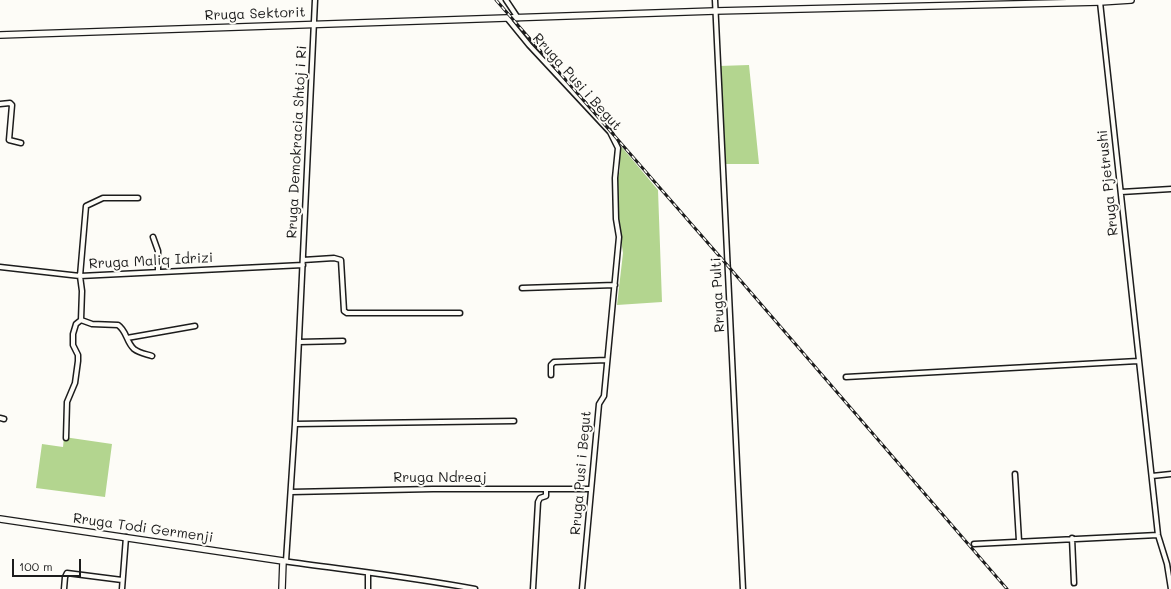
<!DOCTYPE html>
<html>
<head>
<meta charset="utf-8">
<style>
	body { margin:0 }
	#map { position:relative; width:1171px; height:589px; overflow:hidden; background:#fdfcf7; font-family:Mali,sans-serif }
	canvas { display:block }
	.scale { position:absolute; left:12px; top:559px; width:69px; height:18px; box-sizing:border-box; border:2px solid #1c1c1c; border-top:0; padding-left:5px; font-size:12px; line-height:14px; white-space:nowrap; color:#1c1c1c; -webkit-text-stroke:3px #fdfcf7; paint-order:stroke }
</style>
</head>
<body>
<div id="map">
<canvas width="1171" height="589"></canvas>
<div class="scale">100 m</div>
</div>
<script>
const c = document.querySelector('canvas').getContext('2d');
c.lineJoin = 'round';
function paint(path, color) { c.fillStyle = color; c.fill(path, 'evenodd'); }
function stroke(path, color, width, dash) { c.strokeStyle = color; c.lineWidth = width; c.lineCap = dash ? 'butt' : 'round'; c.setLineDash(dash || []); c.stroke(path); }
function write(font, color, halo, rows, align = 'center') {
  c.font = font + ' Mali,sans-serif'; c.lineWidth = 4; c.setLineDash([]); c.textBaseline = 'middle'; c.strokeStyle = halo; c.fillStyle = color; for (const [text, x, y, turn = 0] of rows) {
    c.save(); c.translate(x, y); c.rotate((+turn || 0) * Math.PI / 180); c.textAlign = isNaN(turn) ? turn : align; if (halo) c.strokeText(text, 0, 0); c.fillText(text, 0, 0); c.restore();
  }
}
const green = new Path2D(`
	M749,65L759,164H724L719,66Z
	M620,145L658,190L662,302L617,305L623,253L619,227L617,181L620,170Z
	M64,437L112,444L105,497L36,488L42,444L63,447Z`);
const street = new Path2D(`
	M506,0L518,18
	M715,0L743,589
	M1100,2L1158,535L1167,564L1171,589
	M507,18L529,45L610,132L618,148L615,178L616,219L619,237L604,396L599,404L582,589
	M0,104L10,103L12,105L9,140L21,143
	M1121,192L1171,189
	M153,237L158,251V271
	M303,260L334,258L341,260L344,311L347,313H460
	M0,267L80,276L303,265
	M522,288L615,285
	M81,320L92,324L118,325C127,331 126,342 134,349C139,353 146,354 152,356
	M127,338L195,326
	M299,342L343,341
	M551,375V365L554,362L607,360
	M846,377L1138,361
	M0,418L4,419
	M295,424L514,421
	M66,438L67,402L75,383L78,361V355L73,345V334L76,324L81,320L82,291L80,276L86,206L103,198H138
	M1015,474L1019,541
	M1152,476L1171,474
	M291,492L433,489H590
	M1072,538L1074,583
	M974,544L1158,535
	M283,561C347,570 412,577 475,589
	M286,561L295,424L315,0
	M64,589L65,577L67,573L122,580
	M122,589L126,537
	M368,589V573
	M533,589L538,502L540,498L546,496V489`);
const secondary = new Path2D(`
	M0,35L715,11L1100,2L1131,0
	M0,519L283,561L282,589`);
const rail = new Path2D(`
	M496,0L728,266L1007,589`);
const streetNames = [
	["Rruga Sektorit",255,14,-2],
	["Rruga Pusi i Begut",577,82,48],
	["Rruga Demokracia Shtoj i Ri",297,142,-87],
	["Rruga Pjetrushi",1108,183,-96],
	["Rruga Maliq Idrizi",151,261,-3],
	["Rruga Pulti",718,295,-93],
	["Rruga Pusi i Begut",581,473,-85],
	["Rruga Ndreaj",440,478],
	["Rruga Todi Germenji",143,528,8]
];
paint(green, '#b3d58f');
stroke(street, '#1c1c1c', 7);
stroke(secondary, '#1c1c1c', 8);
stroke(street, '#fdfcf7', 4);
stroke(secondary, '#fdfcf7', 5.5);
stroke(rail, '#1c1c1c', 3);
stroke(rail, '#fdfcf7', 1.5, [4.5]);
write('14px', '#1c1c1c', '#fdfcf7', streetNames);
</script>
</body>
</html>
